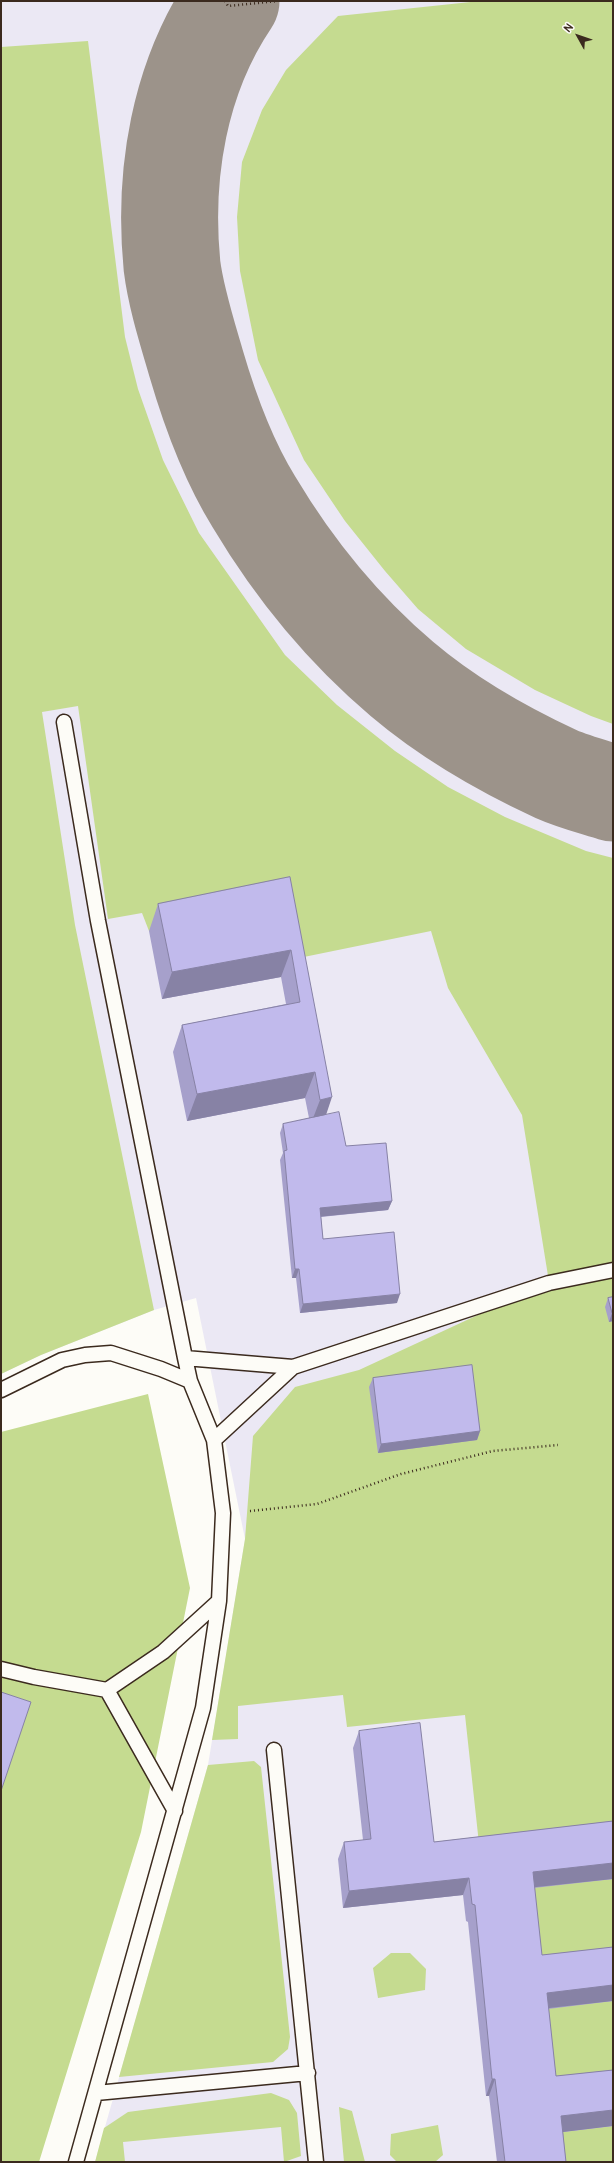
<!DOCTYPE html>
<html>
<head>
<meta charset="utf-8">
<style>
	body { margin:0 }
	#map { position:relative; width:614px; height:2163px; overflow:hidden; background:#fdfcf7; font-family:Pangolin,sans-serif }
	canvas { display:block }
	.frame { position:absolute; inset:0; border:2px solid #3b2a1e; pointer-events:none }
	.north { position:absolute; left:558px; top:16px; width:40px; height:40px; -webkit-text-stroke:3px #fdfcf7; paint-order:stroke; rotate:310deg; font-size:11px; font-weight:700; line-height:16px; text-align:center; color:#3b2a1e }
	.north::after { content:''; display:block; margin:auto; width:14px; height:18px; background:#3b2a1e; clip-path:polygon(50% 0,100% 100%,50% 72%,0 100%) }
</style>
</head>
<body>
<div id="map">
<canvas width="614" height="2163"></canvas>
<div class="frame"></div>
<div class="north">N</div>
</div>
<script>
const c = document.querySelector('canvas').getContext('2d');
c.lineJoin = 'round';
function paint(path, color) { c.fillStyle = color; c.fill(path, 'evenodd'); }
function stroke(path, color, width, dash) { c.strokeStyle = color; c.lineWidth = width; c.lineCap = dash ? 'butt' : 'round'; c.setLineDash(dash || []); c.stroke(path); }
const built = new Path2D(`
	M1,1H613V2162H95L208,1765L245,1539L196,1298L154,1310L41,1355L1,1374Z`);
const green = new Path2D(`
	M480,1H613V724L591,716L535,690L466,649L418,609L385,571L345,521L304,460L258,360L240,271L237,217L242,162L262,110L286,70L338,16Z
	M88,41L125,337L138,389L163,460L199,533L285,655L337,705L395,751L448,787L505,817L586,851L613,858V1837L480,1853L465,1715L347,1727L343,1695L238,1706V1739L212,1740L245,1539L253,1436L295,1387L359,1370L549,1282L522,1115L448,988L431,931L294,959L149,931L142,913L108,919L78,706L42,712L75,925L154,1310L41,1355L1,1374V47Z
	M148,1394L190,1588L141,1832L39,2162H1V1432Z
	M254,1761L261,1767L290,2037L288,2049L273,2062L119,2077L208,1765Z
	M613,1879V1963L536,1972L527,1888Z
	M391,1953H410L426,1969L425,1990L378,1998L373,1968Z
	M613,2001V2086L550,2093L540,2009Z
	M271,2093L289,2100L297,2113L301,2156L284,2162L281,2127L123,2142L125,2162H95L104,2128L128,2112Z
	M339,2107L352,2111L365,2162H344Z
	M438,2125L443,2155L435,2162H397L390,2155L391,2134Z
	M613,2126V2162H558L555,2133Z`);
const taxiway = new Path2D(`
	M231,1C179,78 163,174 172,266C176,298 187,332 196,363C210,411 228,460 254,502C294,569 343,629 402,679C448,718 502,749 556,774C574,782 594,787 613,793`);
const path = new Path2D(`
	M225,1L228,6L278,1
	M250,1511L317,1504L401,1474L493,1451L558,1445`);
const lane = new Path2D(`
	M64,722L98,921L185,1358L190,1381L214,1440L223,1513L219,1601
	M185,1358L293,1367L214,1440
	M293,1367L549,1283L613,1270
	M1,1390L62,1360L85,1355L111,1353L161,1369L190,1381
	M1,1669L34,1677L107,1690L175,1811
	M274,1750L316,2162
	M96,2093L308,2073
	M76,2162L203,1708L219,1601L163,1652L107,1690`);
const wall = new Path2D(`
	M290,877L326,1115L346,1146L392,1201L388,1210L321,1217L323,1239L397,1303L300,1313L296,1278H292L280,1160L283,1153L280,1133L283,1124L309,1118L305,1098L187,1121L173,1052L182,1025L286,1004L281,977L162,999L149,931L158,904Z
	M613,1297V1321L609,1322L605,1307L608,1298Z
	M373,1378L480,1431L477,1440L378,1453L369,1387Z
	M359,1731L434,1842L613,1821V1879L534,1888L542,1955L613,1947V2001L548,2009L556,2076L613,2070V2126L563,2132L566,2162H497L489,2096H486L468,1922L466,1921L463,1895L343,1908L338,1859L344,1842L363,1840L353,1748Z`);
const shadedWall = new Path2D(`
	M291,950L281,977L162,999L172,972Z
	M315,1072L305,1098L187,1121L197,1094Z
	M332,1097L323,1124L310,1126L320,1100Z
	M392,1201L388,1210L317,1217L320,1208Z
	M295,1269H299L296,1278H292Z
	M400,1294L397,1303L300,1313L303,1304Z
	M613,1312V1321L609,1322L612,1313Z
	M480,1431L477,1440L378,1453L381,1444Z
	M613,1863V1879L527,1888L533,1872Z
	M469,1878L463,1895L343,1908L349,1891Z
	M613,1985V2001L540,2009L547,1993Z
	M492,2079H495L489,2096H486Z
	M613,2110V2126L555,2133L561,2116Z`);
const building = new Path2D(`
	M290,877L332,1097L320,1100L315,1072L197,1094L182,1025L300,1002L291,950L172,972L158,904Z
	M339,1112L346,1146L386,1143L392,1201L320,1208L323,1239L394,1232L400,1294L303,1304L299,1269H295L284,1151L287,1150L283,1124Z
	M613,1297V1312L612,1313L608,1298Z
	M472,1365L480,1431L381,1444L373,1378Z
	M1,1692L31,1702L1,1791Z
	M420,1723L434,1842L613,1821V1863L533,1872L542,1955L613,1947V1985L547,1993L556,2076L613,2070V2110L561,2116L566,2162H505L495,2079H492L475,1905L472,1904L469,1878L349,1891L344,1842L371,1839L359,1731Z`);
paint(built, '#ebe8f4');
paint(green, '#c5db90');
stroke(taxiway, '#9c938a', 97);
stroke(lane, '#3b2a1e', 17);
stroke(path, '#3b2a1e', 2.5, [1, 3]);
stroke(lane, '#fdfcf7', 14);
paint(wall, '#a6a0cb');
paint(shadedWall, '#8782a5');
paint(building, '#c1baec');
stroke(building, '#8782a5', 1);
</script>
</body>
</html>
